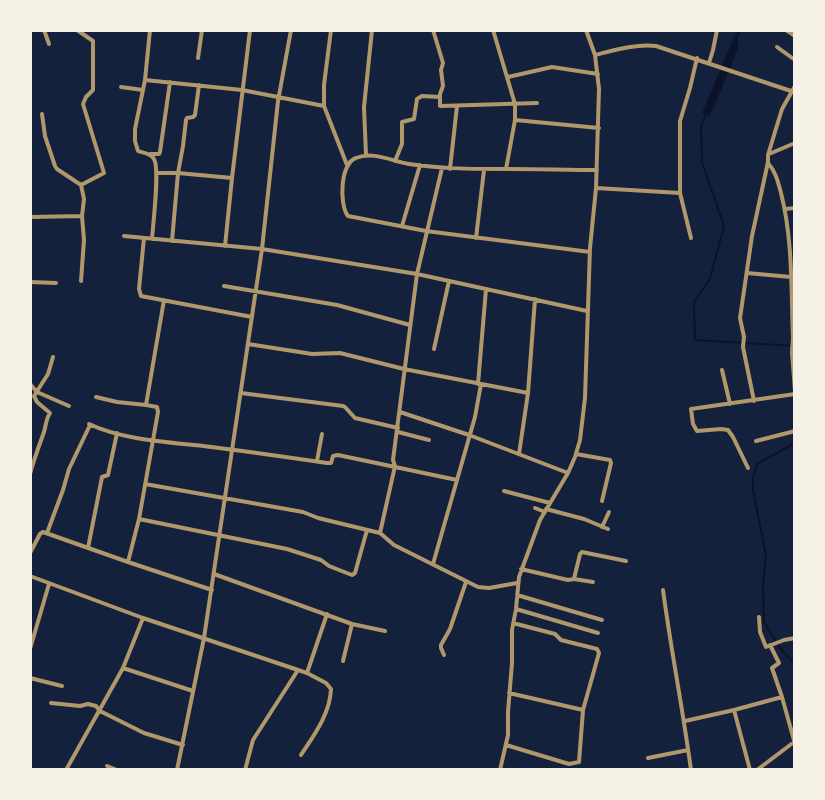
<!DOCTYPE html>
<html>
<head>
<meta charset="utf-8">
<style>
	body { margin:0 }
	#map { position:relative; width:825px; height:800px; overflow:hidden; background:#14213d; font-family:"Varela Round",sans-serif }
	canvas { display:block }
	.frame { position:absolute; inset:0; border:32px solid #f6f1e7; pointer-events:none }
</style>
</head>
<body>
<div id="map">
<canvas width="825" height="800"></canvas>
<div class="frame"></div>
</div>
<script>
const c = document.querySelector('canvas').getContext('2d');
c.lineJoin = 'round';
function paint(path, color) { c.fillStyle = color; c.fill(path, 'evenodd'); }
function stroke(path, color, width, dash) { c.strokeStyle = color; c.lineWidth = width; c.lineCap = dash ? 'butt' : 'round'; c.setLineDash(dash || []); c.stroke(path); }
const water = new Path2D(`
	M737,30H741L738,38V49L710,116L702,113Z`);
const stream = new Path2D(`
	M707,112L701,127L702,162L724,226L710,279L694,302L695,340L795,346
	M795,443L757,464L753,478V490L766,556L763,585L764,622L780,648L795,664`);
const minor = new Path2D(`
	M44,30L49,44
	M150,30L145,80L135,129V141L138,151C143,153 151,153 154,159C160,169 153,224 152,239
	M331,30L324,85V106L347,165
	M433,30L443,63L441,70L443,86L440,94V106L537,103
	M493,30L515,104V120L506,169
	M786,30L795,36
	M777,47L795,60
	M595,55C615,50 635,44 656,46L791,91
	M198,58L202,30
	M709,63L713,50L717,30
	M508,77L552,67L598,74
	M145,80L242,90L324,106
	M121,87L143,90
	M42,114L45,136L55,166L57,169L81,185
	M515,120L599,128
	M150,154H159L160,152L170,82
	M769,154L795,143
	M366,155L364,107L372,30
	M395,161L402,144V122L414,119L417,99L422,96L440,97
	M768,163C776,172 778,182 781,193C793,240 791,290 793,338L792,352L795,391
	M450,169L457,106
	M156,173H178L232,178
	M596,188L680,193V121L690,88L697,58
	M680,193L691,238
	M785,209L795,208
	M30,217L82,216L84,199L81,185L104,173L83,104L86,97L93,90V41L77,30
	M402,226L420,165
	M124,236L262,249L417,274L587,311
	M144,238L139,289L141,296L252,317
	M476,238L484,170
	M172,241L178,173L183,146L186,120L187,118L193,117L195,115L199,85
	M225,246L232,178L250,30
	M590,252L426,231L348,216C339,205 340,163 356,158C374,151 391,161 409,164C443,169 476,169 510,169C539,169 568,170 597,170
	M747,273L791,277
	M81,281L84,240L82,216
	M30,282L56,283
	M224,286L337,305L410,325
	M248,344L312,354L340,353L404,369L528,393
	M434,349L449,281
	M722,370L730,404
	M30,384L37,392L69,406
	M478,384L486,289
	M241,393L343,406L345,407L355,418L398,428
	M96,397L117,402L146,405L164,300
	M754,401L743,347L744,337L740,318L752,236L768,162V155L782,109L795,86
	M400,412L469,435L568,473
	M89,424C123,440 166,442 203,446C244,451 286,457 327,463H331L333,456L338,455L457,480
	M398,432L429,440
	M756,441L795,431
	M519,454L528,393L535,299
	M576,454L610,460L611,463L602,501
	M317,461L322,434
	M748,468L733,437L728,430L721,429L697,431L693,424L691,409L795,394
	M30,474C34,459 39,446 44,432C46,425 46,419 50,413L37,402L34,396L48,374L53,357
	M145,484L303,512L318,518L380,533L394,545L478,587L489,588L517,583
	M504,491L550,503
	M535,508L545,512
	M546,509L584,519L608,529
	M139,519L287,549L321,560L329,566L352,575L355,573L367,530
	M602,527L609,512
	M47,533L63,490L69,469L90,425
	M380,533L395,466L393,460L417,274L442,168
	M88,548L102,477L108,475L117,433
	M30,553L40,534L43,532L128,562L212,590
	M128,562L139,519L158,412L157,407L146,405
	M433,564L475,417L481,384
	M521,569L568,580L574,579L593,582
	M214,574L352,624L385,631
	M30,576L143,618L307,673L326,683L331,689C330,714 314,735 301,755
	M574,579L580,554L582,552L626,561
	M663,590C671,650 683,710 691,770
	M517,595L602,620
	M516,609L598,633
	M759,617L760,632L766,647L784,640L795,638
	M770,645L779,663L772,668L782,697L795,744
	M30,649L49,584
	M444,655L441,648V645L450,629L466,582
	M343,661L352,624
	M123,668L193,691
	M307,673L327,614
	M30,678L62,686
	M509,693L583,710
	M51,703L80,706L88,704L96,706L100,711L144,733L183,745
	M734,710L750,770
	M685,721L734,710L782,697
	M506,745L569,764L579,762L583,710L599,653L597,649L561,640L555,634L513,623
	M648,758L688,750
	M107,766L117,770
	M66,770L123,668L143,618
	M177,770L204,638L262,249L278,101L291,30
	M245,770L253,740L298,670
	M500,770L508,735V712L512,663V630L516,609L519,577L540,520L568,473L575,457L580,440L585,398L590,248L596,188L599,89L595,55L586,30
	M757,770L794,742`);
paint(water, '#0b132b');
stroke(stream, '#0b132b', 2);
stroke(minor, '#b1986c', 4);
</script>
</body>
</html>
